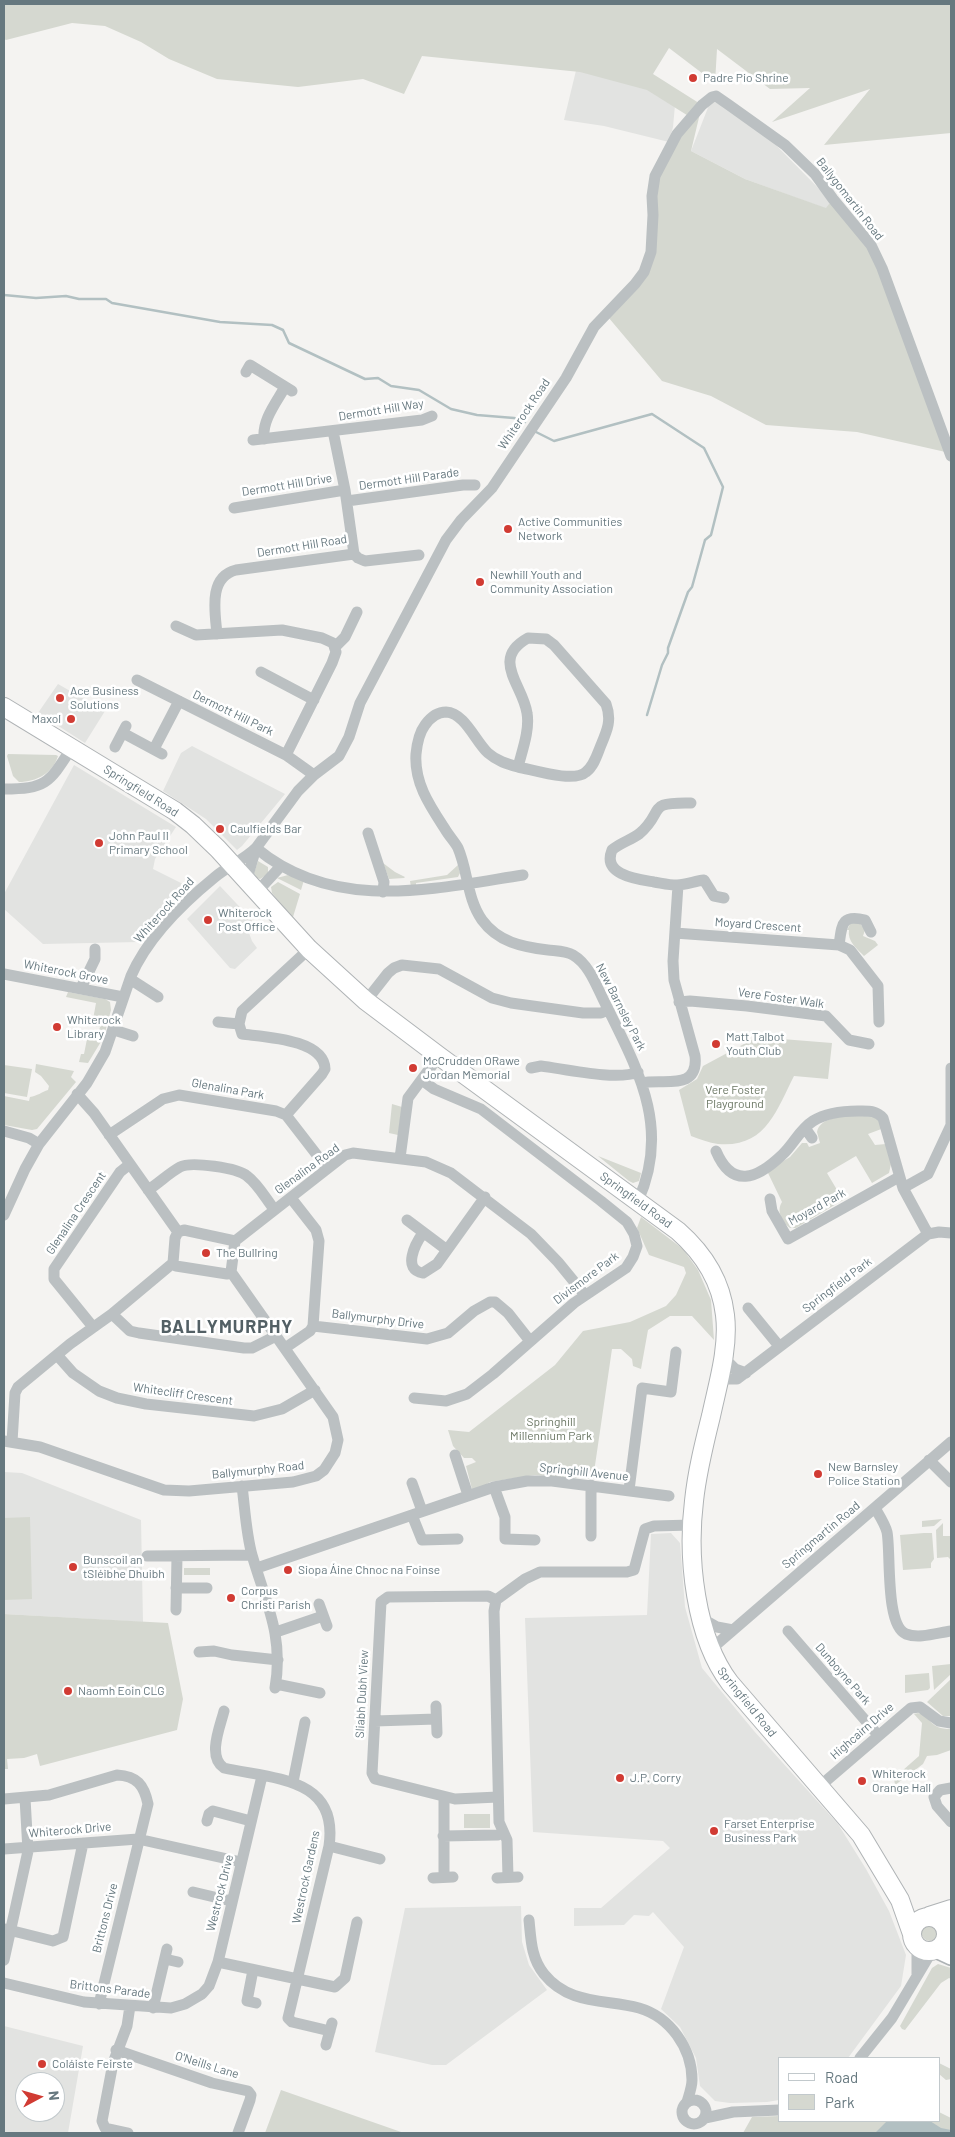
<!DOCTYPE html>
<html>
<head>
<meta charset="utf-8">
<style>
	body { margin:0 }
	#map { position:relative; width:955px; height:2137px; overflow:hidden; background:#f4f3f1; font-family:Barlow,sans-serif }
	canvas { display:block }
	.frame { position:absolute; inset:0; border:5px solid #66787f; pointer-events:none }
	.legend { position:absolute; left:778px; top:2057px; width:162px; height:65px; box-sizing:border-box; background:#fff; border:1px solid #c2c9cc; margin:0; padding:6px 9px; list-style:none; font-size:15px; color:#66787f }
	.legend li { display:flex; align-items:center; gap:10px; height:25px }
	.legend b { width:25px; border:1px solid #c2c9cc }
	.north { position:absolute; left:15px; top:2072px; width:50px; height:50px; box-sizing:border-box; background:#fff; border:1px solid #c2c9cc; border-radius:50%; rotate:84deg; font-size:14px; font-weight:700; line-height:20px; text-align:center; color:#66787f }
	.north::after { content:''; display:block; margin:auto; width:18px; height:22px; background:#d13b33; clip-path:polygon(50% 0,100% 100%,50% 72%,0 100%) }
</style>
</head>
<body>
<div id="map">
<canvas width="955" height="2137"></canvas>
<div class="frame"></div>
<ul class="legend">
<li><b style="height:6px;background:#fff"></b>Road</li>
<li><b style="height:14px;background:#d5d8d0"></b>Park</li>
</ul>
<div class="north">N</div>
</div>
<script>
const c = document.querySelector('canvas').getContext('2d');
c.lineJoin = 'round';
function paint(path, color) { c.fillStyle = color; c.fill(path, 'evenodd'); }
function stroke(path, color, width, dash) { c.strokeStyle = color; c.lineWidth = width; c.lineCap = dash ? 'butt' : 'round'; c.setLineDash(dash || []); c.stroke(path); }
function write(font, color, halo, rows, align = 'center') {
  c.font = font + ' Barlow,sans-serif'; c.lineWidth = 5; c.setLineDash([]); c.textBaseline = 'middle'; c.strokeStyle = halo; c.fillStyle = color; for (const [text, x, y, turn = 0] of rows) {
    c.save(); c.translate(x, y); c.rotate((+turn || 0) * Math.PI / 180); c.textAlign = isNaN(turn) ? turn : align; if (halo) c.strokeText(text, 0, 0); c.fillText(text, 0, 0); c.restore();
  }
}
const built = new Path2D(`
	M581,50L676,94L673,127L669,142L604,126L564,120Z
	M713,101L740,115L769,138L831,201L827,209L745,179L691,151L709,105Z
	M58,684L105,711L85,743L38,713Z
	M192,746L285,794L242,846L237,850L206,819L163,791L181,753Z
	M74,765L176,827L155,859L153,869L189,887L139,942L43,944L4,909V894Z
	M220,886L252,920L249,933L252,941L257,948L235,969L230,968L187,919Z
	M4,1472L22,1473L141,1520L143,1622L4,1614Z
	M671,1533L680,1543L685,1607L702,1668L754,1731L838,1824L866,1869L889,1911L906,1955L901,1986L848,2058H779V2100L767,2102L730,2103L715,2101L700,2086L696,2058L680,2027L661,2009L684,1947L653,1912L649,1916L634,1915L624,1925L574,1926V1908H601L670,1848L663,1841L533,1832L525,1618L647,1615L651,1534Z
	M521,1906L522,1942L529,1965L547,1990L446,2065H432L375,2052L405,1908Z
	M4,2026L83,2046L68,2133H4ZM25,2082H55V2112H25Z`);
const green = new Path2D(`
	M4,4H951V133L824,145L870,89L772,122L810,88L770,89L717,49L715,83L669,48L653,74L702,105L691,151L745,179L826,208L833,199L882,268L950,453L857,432L766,425L711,396L662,381L603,311L644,272L655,176L690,117L647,90L580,72L422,56L404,94L363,79L298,87L217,79L169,59L141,42L105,26L72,23L6,40L4,39Z
	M8,754L56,755L58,756C53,773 36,782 19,782L13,776L7,756Z
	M258,861L268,867V874L260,879L257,878L254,873Z
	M383,863L395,872L405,877L404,878L389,879Z
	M458,865L460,873L458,877L416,883V886L411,887L410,881L447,875Z
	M288,875L304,880L301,890L277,878Z
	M278,882L300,894L293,917L290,916L272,893L271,887Z
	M859,922L865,930L863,936L875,941L878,945L864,956C857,949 847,941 849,930H847L850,924Z
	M68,992L105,999L110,1002L111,1010L104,1036L98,1035L100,1027L92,1025L96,1003L66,997Z
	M757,1037L832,1043L828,1079L794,1076C776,1111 766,1148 718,1144C709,1143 700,1139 691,1136L679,1090L697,1079L703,1066Z
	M87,1039L102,1040L88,1063L79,1062L81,1054H84Z
	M36,1064L74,1071L71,1077L76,1082L37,1129L32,1130L4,1125V1096L29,1101L30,1097C37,1096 42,1092 48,1090L49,1086L41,1076L35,1072Z
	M4,1065L32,1069L27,1097L4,1093Z
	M392,1104L402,1107L398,1135L389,1133Z
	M851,1115L879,1117L884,1128L868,1134L875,1145L886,1144L891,1164L889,1173L872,1183L856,1156L827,1173L843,1200L796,1228H790C782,1222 776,1211 782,1202L768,1173L770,1169L790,1157L802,1143H807L809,1147L820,1143L817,1132C820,1118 839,1117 851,1115Z
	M598,1156L641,1173L639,1181L633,1183L629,1181Z
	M641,1217L683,1249L698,1270L711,1300L714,1340L692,1316H670L648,1330L641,1369L633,1366L632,1359L621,1349H612L593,1479L535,1475L490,1482L473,1493L466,1466L476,1462L472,1458H464L453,1446L448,1430L469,1432L555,1365L583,1331L630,1322L666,1306L676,1295L686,1273L684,1267L649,1255L637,1228Z
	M30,1517L32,1599L4,1600V1518Z
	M942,1519L934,1526L922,1527V1521Z
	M943,1523V1536H951V1560L948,1557L937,1558L936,1530Z
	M924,1533H932L934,1559L931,1563V1568L903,1570L900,1535Z
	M184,1568H210V1575H184Z
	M4,1614L168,1623L183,1699L177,1730L40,1766L37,1754L24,1758L7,1759L8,1769H4Z
	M951,1664V1674L934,1690L932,1666Z
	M929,1673L930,1688L928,1690L905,1693V1675Z
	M951,1679V1716H943L927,1702Z
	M918,1713C934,1718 928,1729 951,1729V1750L937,1755L927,1756L923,1764L895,1785L894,1778L919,1756L922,1723L914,1714Z
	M464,1814H490V1828H464Z
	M921 1932a9 9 0 1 1 18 0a9 9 0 1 1-18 0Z
	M938,1964L951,1968V1979L949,1978L941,1983L905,2030L902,2029L900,2026L932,1968Z
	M939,2063L951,2069V2079L946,2080L939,2074Z
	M281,2090L404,2133H265Z
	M939,2112L951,2118V2133H743L752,2117L779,2116V2121H939Z`);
const water = new Path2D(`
	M887,2121H930L941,2128L951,2130V2133H875Z`);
const stream = new Path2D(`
	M4,295L36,298L66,296L79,299H106L112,303L220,322L272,325L283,330L289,343L365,379L378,378L391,386L419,390L451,409L477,415L514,418L525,422
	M536,432L554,441L652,414L704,448L723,487L711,535L705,540L692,587L688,592L668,648V653L662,665L647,715`);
const minor = new Path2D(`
	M246,372L250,365L292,391
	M264,439C262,420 276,403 285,387
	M253,440L422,420L432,416
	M347,501L463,485H475
	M234,508L345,490
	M354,554L358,558L365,561L419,555
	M176,626L196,635L282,630L322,638L333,643L336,652L332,663L286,755
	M217,634C215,612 208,577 236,570L354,554L345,490L333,431
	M528,638L546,639L554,645L606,704C612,720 607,731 601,745C597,755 594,766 586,772C574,783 534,770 518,767C522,751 530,730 527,713C523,685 490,659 528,638Z
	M335,647L345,637L357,612
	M261,672L314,700
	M137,680L286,755L314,775
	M123,733L162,754
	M115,747L126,726
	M154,749L179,701
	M518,767C507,764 497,761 488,753C475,741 465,713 446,712C436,712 430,718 425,725C419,733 417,744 416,754C414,783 430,806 445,829C449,836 455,842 458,848C468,871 467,899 482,920C498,942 522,947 548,950C556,951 566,951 573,955C590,965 597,988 606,1005C638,1070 671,1128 638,1201
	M4,789C46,789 49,783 71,749
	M691,803C644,802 666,811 639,834C631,840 620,843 612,850C602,875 637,879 654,882C661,883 669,885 677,885C686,885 695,881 704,880L714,896L724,898
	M368,833L384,882L383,892
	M249,884V872L256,848C334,913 432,889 523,875
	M256,893L280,867
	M675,933L839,945L850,950L878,986L879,1022
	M839,945C842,925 841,914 865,920L871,932
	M4,974L123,997
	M130,979L158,997
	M81,988L95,959V949
	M366,1001L388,973L394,968L402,965L439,969L492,998L511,1003L583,1013H601L608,1010
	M679,1002L690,1001L747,1006L826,1016L849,1040L869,1044
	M218,1022L239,1024
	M114,1030L133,1036
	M531,1068L541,1066C565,1069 617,1081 638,1072
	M642,1083C662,1078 699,1092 695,1056L674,980L673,961L678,885
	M77,1094L94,1113L178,1232
	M286,1115L322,1074L325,1069C324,1039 264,1037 242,1034L239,1024L242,1011L309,949
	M805,1128L812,1138
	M4,1131L29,1138L39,1144
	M109,1135L163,1099L179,1095L276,1111L286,1115L327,1168
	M716,1151C732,1189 757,1179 782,1155C794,1144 799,1130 813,1121C826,1113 844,1111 858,1111C868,1111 876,1110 883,1118L903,1188L928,1234
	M400,1158L408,1098L439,1056
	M903,1188L928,1174L951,1125V1068
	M148,1190C159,1183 169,1173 180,1167C191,1161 238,1168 247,1176C258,1184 266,1199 274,1209
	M770,1199L772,1211L788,1239L899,1177
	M4,1215L25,1169L39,1144L87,1083L105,1052L131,976C148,937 183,903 215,877C228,866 244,860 256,848L298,791L314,775L339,756L349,737L360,703L446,540L461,520L492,488L566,378L594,327L635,284L644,272L651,252L653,215L652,196L655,176L677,134L702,105L712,97L716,96L729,105L785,145L815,174L833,199L871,245L882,268L951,456
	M407,1220L447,1250
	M178,1232L184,1230L235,1241
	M423,1233C415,1244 402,1270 423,1273L437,1264L485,1197
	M235,1241L345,1155L353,1153L426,1162L451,1173L531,1234L558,1262L585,1295
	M173,1263L176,1266L227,1274L231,1272
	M173,1263L175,1238L178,1232
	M231,1272L235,1241
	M748,1308L779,1346
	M112,1314L130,1331L139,1333L244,1348H252L276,1336
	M313,1326L427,1339L448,1333L474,1311L490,1302H495L508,1313L530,1341
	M93,1327L54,1279V1269L120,1172L130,1164
	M285,1348L310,1331L313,1326L319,1241L316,1230L291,1198
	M57,1355L73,1373L99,1391L117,1398L146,1404L254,1416L282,1409L315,1390
	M723,1357L735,1369L746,1373
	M718,1379H737L928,1234L939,1232L951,1233
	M414,1398L446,1401L467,1394L493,1374L574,1303L626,1268L633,1257L637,1246L634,1234L627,1222L601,1201L481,1109L434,1089L422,1080
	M4,1441L40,1447L164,1490L189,1491L293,1482L316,1476L324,1470L335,1453L338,1440L333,1417L231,1272
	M12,1442L15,1393L18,1387L70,1344L112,1314L173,1263
	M455,1455L468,1495
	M929,1460L951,1482
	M412,1483L422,1511
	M242,1486C245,1509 246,1533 252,1555C266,1603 284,1636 275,1688
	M494,1487L505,1517V1539L535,1540
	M629,1490L642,1388L671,1392L676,1352
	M875,1508C879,1515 885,1524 887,1532C891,1552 885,1626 906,1634C919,1639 937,1633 951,1631
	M412,1515L422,1540L458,1539
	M591,1536V1485
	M147,1556L252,1555
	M257,1568L494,1487L527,1481H552L669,1496
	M176,1588H207
	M496,1600L488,1596L388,1597L381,1602L372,1773L375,1779L455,1799L498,1797
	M319,1604L327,1626
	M176,1610L177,1556
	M701,1618L717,1627L733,1630
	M788,1631L878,1735
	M276,1632L323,1616
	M710,1650L951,1442
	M199,1652L214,1651L232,1655L278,1660
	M276,1684L320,1693
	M436,1706L437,1733
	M224,1711C220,1727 207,1757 224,1768C273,1779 339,1777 329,1846L288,2018L292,2022L330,2031
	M375,1721L436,1719
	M293,1782L305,1722
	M820,1786L911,1708L920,1707L939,1721L951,1723
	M951,1788L940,1790L934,1797L937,1806L951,1822
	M4,1799L49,1795L117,1775C137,1776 144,1785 148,1804L99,2004
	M207,1821L209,1814L213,1811L251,1821
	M443,1836L498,1835L503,1832
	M329,1846L380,1859
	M4,1849L138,1839L241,1862
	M444,1877V1797
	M508,1877L507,1840L499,1822L494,1611L496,1600L525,1579L540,1572H627L634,1570L645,1529L654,1526L692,1525
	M433,1878L453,1877
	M497,1878L518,1877
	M193,1892L231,1901
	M529,1920C531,1939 531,1958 544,1974C569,2005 605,1999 639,2008C670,2017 692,2048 692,2080C692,2087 689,2095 687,2102
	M5,1929L53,1941L63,1937L83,1843
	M917,1946V1974
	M165,1959L178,1962
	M4,1960L28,1851L25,1798
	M218,1962L335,1987L345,1978L357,1922
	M253,1970L247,2001L256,2003
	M4,1983L84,2002L171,2008L185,2004L202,1994L209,1986L218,1962L262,1776
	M153,2008L167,1949
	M326,2045L332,2023
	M116,2050L212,2083L248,2091L251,2095L250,2100L238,2133
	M860,2058L892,2018L932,1951
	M682 2112a12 12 0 1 1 24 0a12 12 0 1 1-24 0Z
	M705,2118L733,2112L779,2110
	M128,2133L105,2128L102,2121L113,2063L127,2026L130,2006`);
const major = new Path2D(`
	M946,1934L951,1939
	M936,1950L951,1957`);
const highway = new Path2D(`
	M4,707L175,811L193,825L218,849L309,949L366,1001L439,1056L678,1231C703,1253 721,1280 725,1315C729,1348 718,1383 711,1416C704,1444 697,1472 694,1501C687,1558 695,1637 730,1683L861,1835L900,1900L912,1934
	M929,1916L951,1909
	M912 1934a17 17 0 1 1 34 0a17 17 0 1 1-34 0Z`);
const markers = [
	[693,78,5,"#d13b33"],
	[508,529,5,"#d13b33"],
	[480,582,5,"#d13b33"],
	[60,698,5,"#d13b33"],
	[71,719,5,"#d13b33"],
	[220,829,5,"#d13b33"],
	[99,843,5,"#d13b33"],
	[208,920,5,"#d13b33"],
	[57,1027,5,"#d13b33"],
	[716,1044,5,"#d13b33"],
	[413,1068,5,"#d13b33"],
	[206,1253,5,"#d13b33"],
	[818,1474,5,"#d13b33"],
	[73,1567,5,"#d13b33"],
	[288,1570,5,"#d13b33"],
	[231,1598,5,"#d13b33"],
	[68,1691,5,"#d13b33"],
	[620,1778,5,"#d13b33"],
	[862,1781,5,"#d13b33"],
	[714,1831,5,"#d13b33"],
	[42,2064,5,"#d13b33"]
];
const poiNames = [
	["Padre Pio Shrine",703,78],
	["Active Communities",518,522],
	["Network",518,536],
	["Newhill Youth and",490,575],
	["Community Association",490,589],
	["Ace Business",70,691],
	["Solutions",70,705],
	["Maxol",61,719,"right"],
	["Caulfields Bar",230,829],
	["John Paul II",109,836],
	["Primary School",109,850],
	["Whiterock",218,913],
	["Post Office",218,927],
	["Whiterock",67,1020],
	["Library",67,1034],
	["Matt Talbot",726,1037],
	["Youth Club",726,1051],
	["McCrudden ORawe",423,1061],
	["Jordan Memorial",423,1075],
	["The Bullring",216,1253],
	["New Barnsley",828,1467],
	["Police Station",828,1481],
	["Bunscoil an",83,1560],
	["tSléibhe Dhuibh",83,1574],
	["Siopa Áine Chnoc na Foinse",298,1570],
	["Corpus",241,1591],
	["Christi Parish",241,1605],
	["Naomh Eoin CLG",78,1691],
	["Whiterock",872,1774],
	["Orange Hall",872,1788],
	["J.P. Corry",630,1778],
	["Farset Enterprise",724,1824],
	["Business Park",724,1838],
	["Coláiste Feirste",52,2064]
];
const streetNames = [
	["Ballygomartin Road",850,199,52],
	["Dermott Hill Way",381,410,-9],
	["Whiterock Road",524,414,-56],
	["Dermott Hill Parade",409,479,-8],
	["Dermott Hill Drive",287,485,-9],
	["Dermott Hill Road",302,546,-9],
	["Dermott Hill Park",233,713,26],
	["Springfield Road",141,791,32],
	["Whiterock Road",164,910,-48],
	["Moyard Crescent",758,925,4],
	["Whiterock Grove",66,972,11],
	["Vere Foster Walk",781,998,8],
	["New Barnsley Park",621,1007,63],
	["Glenalina Park",228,1089,10],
	["Glenalina Road",307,1169,-36],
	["Springfield Road",636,1200,36],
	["Moyard Park",817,1207,-29],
	["Glenalina Crescent",76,1213,-56],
	["Divismore Park",586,1278,-37],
	["Springfield Park",837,1285,-37],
	["Ballymurphy Drive",378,1319,7],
	["Whitecliff Crescent",183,1394,8],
	["Ballymurphy Road",258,1470,-6],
	["Springhill Avenue",584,1472,6],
	["Springmartin Road",821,1535,-40],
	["Dunboyne Park",843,1674,49],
	["Sliabh Dubh View",362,1694,-87],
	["Springfield Road",747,1702,51],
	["Highcairn Drive",862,1731,-41],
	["Whiterock Drive",70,1830,-5],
	["Westrock Gardens",306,1877,-78],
	["Westrock Drive",220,1893,-76],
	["Brittons Drive",105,1918,-76],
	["Brittons Parade",110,1989,7],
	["O'Neills Lane",207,2065,17]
];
const parkNames = [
	["Vere Foster",735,1090],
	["Playground",735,1104],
	["Springhill",551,1422],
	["Millennium Park",551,1436]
];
const districtNames = [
	["BALLYMURPHY",227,1327]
];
paint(built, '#e2e3e1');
paint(green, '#d5d8d0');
paint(water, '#b2c0c2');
stroke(stream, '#b2c0c2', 2.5);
stroke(major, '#adb2b5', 18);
stroke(highway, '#afb3b5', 20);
stroke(minor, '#bbc0c2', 11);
stroke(major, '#fff', 15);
stroke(highway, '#fff', 18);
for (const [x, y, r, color] of markers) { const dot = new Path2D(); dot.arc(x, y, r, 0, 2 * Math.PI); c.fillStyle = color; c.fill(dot); stroke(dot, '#fff', 2); }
write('12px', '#66787f', '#fff', poiNames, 'left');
write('12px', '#66787f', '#fff', streetNames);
write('12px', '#6b7764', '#fff', parkNames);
c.letterSpacing = '1px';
write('bold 18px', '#536065', '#fff', districtNames);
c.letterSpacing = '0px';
</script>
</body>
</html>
